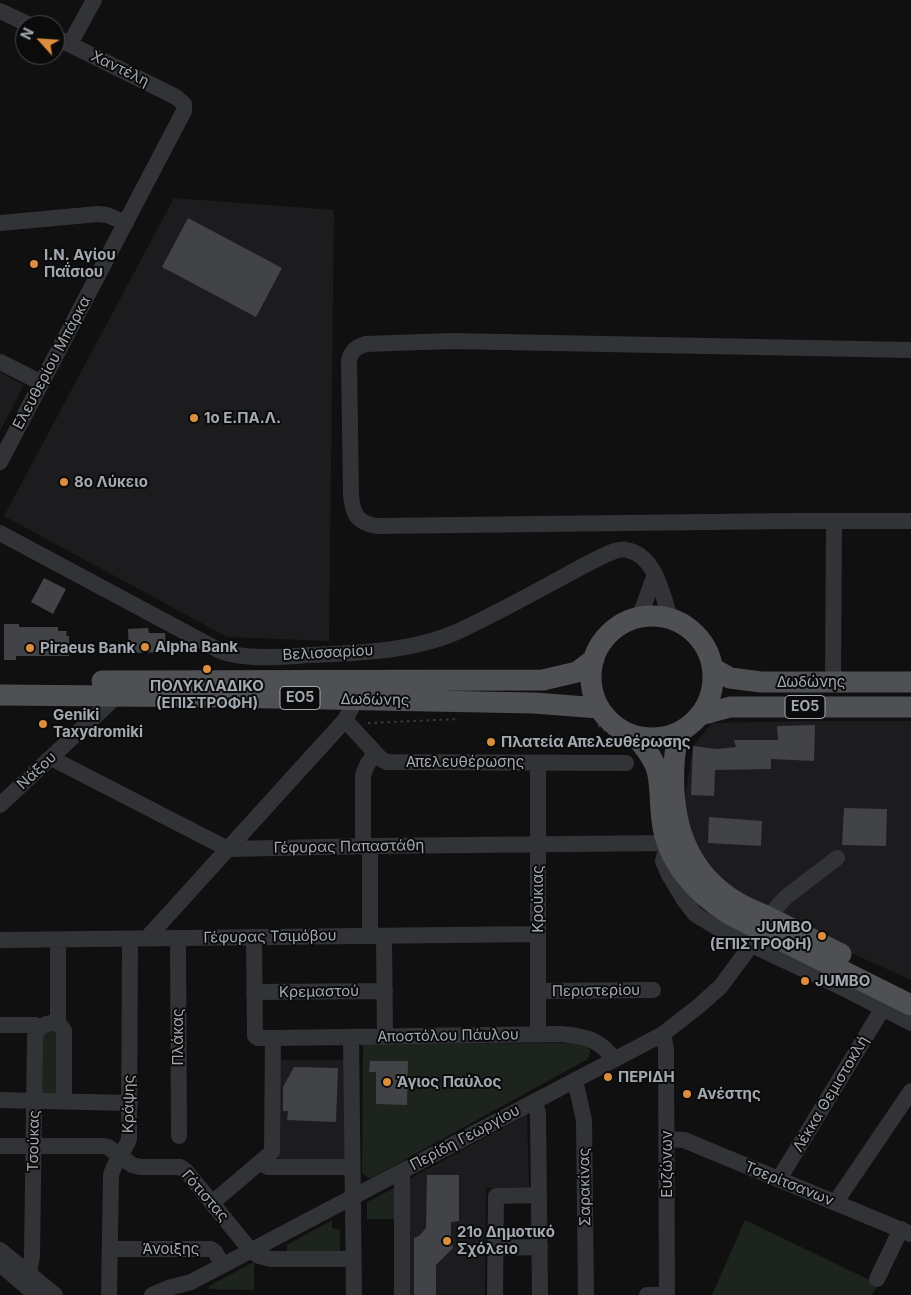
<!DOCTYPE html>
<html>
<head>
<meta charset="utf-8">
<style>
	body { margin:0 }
	#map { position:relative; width:911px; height:1295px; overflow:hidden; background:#101011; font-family:Inter,sans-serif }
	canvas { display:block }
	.north { position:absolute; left:15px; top:15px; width:50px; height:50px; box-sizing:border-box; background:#0b0b0c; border:1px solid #484a4e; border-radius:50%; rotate:296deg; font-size:14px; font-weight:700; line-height:20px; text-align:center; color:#a3a9b0 }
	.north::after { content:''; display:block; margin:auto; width:18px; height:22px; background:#dc8d3e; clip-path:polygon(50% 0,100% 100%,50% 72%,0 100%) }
</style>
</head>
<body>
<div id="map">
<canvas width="911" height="1295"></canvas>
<div class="north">N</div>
</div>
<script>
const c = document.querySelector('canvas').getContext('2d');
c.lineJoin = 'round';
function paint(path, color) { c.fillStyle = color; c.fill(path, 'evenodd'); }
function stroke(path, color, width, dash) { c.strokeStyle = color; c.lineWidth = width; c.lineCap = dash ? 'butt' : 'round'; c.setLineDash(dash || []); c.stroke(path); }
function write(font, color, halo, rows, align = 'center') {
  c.font = font + ' Inter,sans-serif'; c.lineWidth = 4; c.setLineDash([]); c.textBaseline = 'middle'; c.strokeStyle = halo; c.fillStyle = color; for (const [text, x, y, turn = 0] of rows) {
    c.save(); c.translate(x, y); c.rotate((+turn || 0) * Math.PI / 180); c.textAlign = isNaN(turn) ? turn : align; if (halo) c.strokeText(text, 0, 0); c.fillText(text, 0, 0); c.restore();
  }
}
const built = new Path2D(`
	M174,198L334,210L329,641L227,637L4,516Z
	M0,372L24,385L0,431Z
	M809,721H911V980L838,947L726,885L705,861L695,840L685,808V797L693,746L712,723Z
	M279,1060H344L345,1161L279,1160Z
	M527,1115L529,1187L486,1188L485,1295H409V1179Z`);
const green = new Path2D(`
	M57,1028V1092L55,1095L42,1096L40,1040L45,1032Z
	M576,1043L586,1046L590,1050L589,1057L586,1060L375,1176L370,1178L365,1176L362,1172L363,1044Z
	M398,1186L399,1219H367V1202Z
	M332,1220V1228L340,1230V1252L287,1253V1245Z
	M745,1220L878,1284L872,1295H712Z
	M254,1262V1290L209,1289V1286Z`);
const building = new Path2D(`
	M188,218L282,268L256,317L162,267Z
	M44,578L66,589L53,614L31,602Z
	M4,624H19V627H58V631H67L66,636H69V656H16V660H4Z
	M148,628L149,633H165L166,652L129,653L128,629Z
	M815,725L814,761L771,759V769L715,770L714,796L691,795L693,746L717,749L736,747L734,740H778L777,726Z
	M844,808L887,809L886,846L842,845Z
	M709,817L762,821L761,846L708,843Z
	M370,1061H408L407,1105L376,1104V1072H369Z
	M294,1067L338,1068L336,1122L287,1120L288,1111H283V1087Z
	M427,1175H459V1221L451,1222V1239L453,1248L436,1265V1295H414V1238L419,1236L426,1228Z`);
const path = new Path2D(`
	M368,723L458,719
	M598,725L618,740`);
const minor = new Path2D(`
	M0,11L30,25
	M70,44L94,0
	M0,223L98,214L107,215L126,223
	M911,350L451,341L366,344C356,347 352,350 349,360L351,495C353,514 356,522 376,526L791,521H911
	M0,362L42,383
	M0,462L184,111V104L176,97L55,37
	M0,533L211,646C219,651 227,654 236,655C259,659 285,657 308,655C359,653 414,652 461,630C495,614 528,596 561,578C578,569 595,559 612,552C617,550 622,549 627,550C656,556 662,594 670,617
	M640,616L655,574
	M833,682L834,522
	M353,699L352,707L345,720L381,759L387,762L626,763
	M51,758L228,849L370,846L668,843L663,861L669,875L684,900L695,914L701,918L726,933L839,986L911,1023
	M0,805L118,695
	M363,846V775L367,765L375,753
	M370,846V936
	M768,917L786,897L837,858
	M384,936L385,1037
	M147,938L345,720
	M178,938L179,1136
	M1,940L538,934
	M538,991L653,990
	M254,992L385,991
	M58,1024V940
	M0,1025H35L39,1027
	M538,1034V763
	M663,1034L666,1049L667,1295
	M351,1037L354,1295
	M273,1038L561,1034C585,1036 599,1039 614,1059
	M575,1080L584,1120L586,1295
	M0,1100L130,1103
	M535,1101L538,1114L540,1295
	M667,1139L684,1140L911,1234
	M0,1146H104L108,1147L132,1165L140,1167H180L186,1171L251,1251L259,1256L271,1259H353
	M259,1163L268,1167H352
	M779,1179L883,1008
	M212,1203L272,1152L273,1038H258L255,1036L254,937
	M835,1203L911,1091
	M496,1248L540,1247
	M110,1249H211L215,1252L223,1265
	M0,1250L55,1295
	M0,1264L36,1295
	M29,1274L32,1256L35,1037C38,1023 58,1017 64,1031V1101
	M877,1279L901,1229
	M109,1295L111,1176C113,1162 125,1152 129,1139L130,939
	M152,1295L168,1288L191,1282L663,1034L700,1005L721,986L752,944
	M402,1295V1171
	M495,1295L496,1196L539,1195
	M647,1295H667`);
const major = new Path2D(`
	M591 677a61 61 0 1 1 122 0a61 61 0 1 1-122 0Z
	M714,669L730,678L761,682H911
	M102,681L543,680L577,672L594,659
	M0,695L221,697L534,703L599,708
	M701,715L730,707H911
	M679,732C677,743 674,755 674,766C671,822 686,871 735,901C746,908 758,912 770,918C794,929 817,942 841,954
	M635,736C666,771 657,778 662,820C666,860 696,894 729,914L911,1005`);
const markers = [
	[34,264,5,"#dc8d3e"],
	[194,418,5,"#dc8d3e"],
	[64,482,5,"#dc8d3e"],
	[145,647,5,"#dc8d3e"],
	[30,648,5,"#dc8d3e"],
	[207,669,5,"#dc8d3e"],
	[43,724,5,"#dc8d3e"],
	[491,742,5,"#dc8d3e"],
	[822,936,5,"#dc8d3e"],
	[805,981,5,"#dc8d3e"],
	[608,1077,5,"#dc8d3e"],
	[387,1082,5,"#dc8d3e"],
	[687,1094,5,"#dc8d3e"],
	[447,1241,5,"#dc8d3e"]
];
const shields = [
	[300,698,40],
	[805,707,40]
];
const shieldNames = [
	["ΕΟ5",300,698],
	["ΕΟ5",805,707]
];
const streetNames = [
	["Χαντέλη",120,69,26],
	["Ελευθερίου Μπάρκα",52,363,-62],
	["Βελισσαρίου",328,653,-3],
	["Δωδώνης",811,682],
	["Δωδώνης",375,700,1],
	["Απελευθέρωσης",465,762],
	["Νάξου",37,771,-43],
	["Γέφυρας Παπαστάθη",349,847,-1],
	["Κρούκιας",538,899,-90],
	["Γέφυρας Τσιμόβου",270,937,-1],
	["Περιστερίου",596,991,-1],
	["Κρεμαστού",319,992,-1],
	["Αποστόλου Πάυλου",448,1036,-1],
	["Πλάκας",178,1037,-90],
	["Λέκκα Θεμιστοκλή",831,1094,-59],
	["Κράψης",129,1104,-89],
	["Περίδη Γεωργίου",465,1138,-28],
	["Τσούκας",34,1141,-89],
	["Ευζώνων",667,1164,-90],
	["Τσερίτσανων",789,1184,22],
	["Σαρακίνας",585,1187,-91],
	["Γότιστας",205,1196,49],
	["Άνοιξης",171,1249]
];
const poiNames = [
	["Ι.Ν. Αγίου",44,255],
	["Παΐσιου",44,272],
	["1ο Ε.ΠΑ.Λ.",204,418],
	["8ο Λύκειο",74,482],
	["Alpha Bank",155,647],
	["Piraeus Bank",40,648],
	["ΠΟΛΥΚΛΑΔΙΚΟ",207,686,"center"],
	["(ΕΠΙΣΤΡΟΦΗ)",207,703,"center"],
	["Geniki",53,715],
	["Taxydromiki",53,732],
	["Πλατεία Απελευθέρωσης",501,742],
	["JUMBO",812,927,"right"],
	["(ΕΠΙΣΤΡΟΦΗ)",812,944,"right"],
	["JUMBO",815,981],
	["ΠΕΡΙΔΗ",618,1077],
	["Άγιος Παύλος",397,1082],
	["Ανέστης",697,1094],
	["21ο Δημοτικό",457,1232],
	["Σχόλειο",457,1249]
];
paint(built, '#1c1c1e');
paint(green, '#1d231d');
paint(building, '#424346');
stroke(path, '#383a3d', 2, [2.5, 4]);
stroke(minor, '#323336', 16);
stroke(major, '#4e5054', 21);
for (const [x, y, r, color] of markers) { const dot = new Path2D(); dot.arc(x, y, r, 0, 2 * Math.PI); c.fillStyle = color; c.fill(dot); stroke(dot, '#0b0b0c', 2); }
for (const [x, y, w] of shields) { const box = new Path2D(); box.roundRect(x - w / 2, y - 11.5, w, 23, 4); c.fillStyle = '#0b0b0c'; c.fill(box); stroke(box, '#a3a9b0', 1); }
write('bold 14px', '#a3a9b0', null, shieldNames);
write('15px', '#a3a9b0', '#0b0b0c', streetNames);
write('bold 15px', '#a3a9b0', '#0b0b0c', poiNames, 'left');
</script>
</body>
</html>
